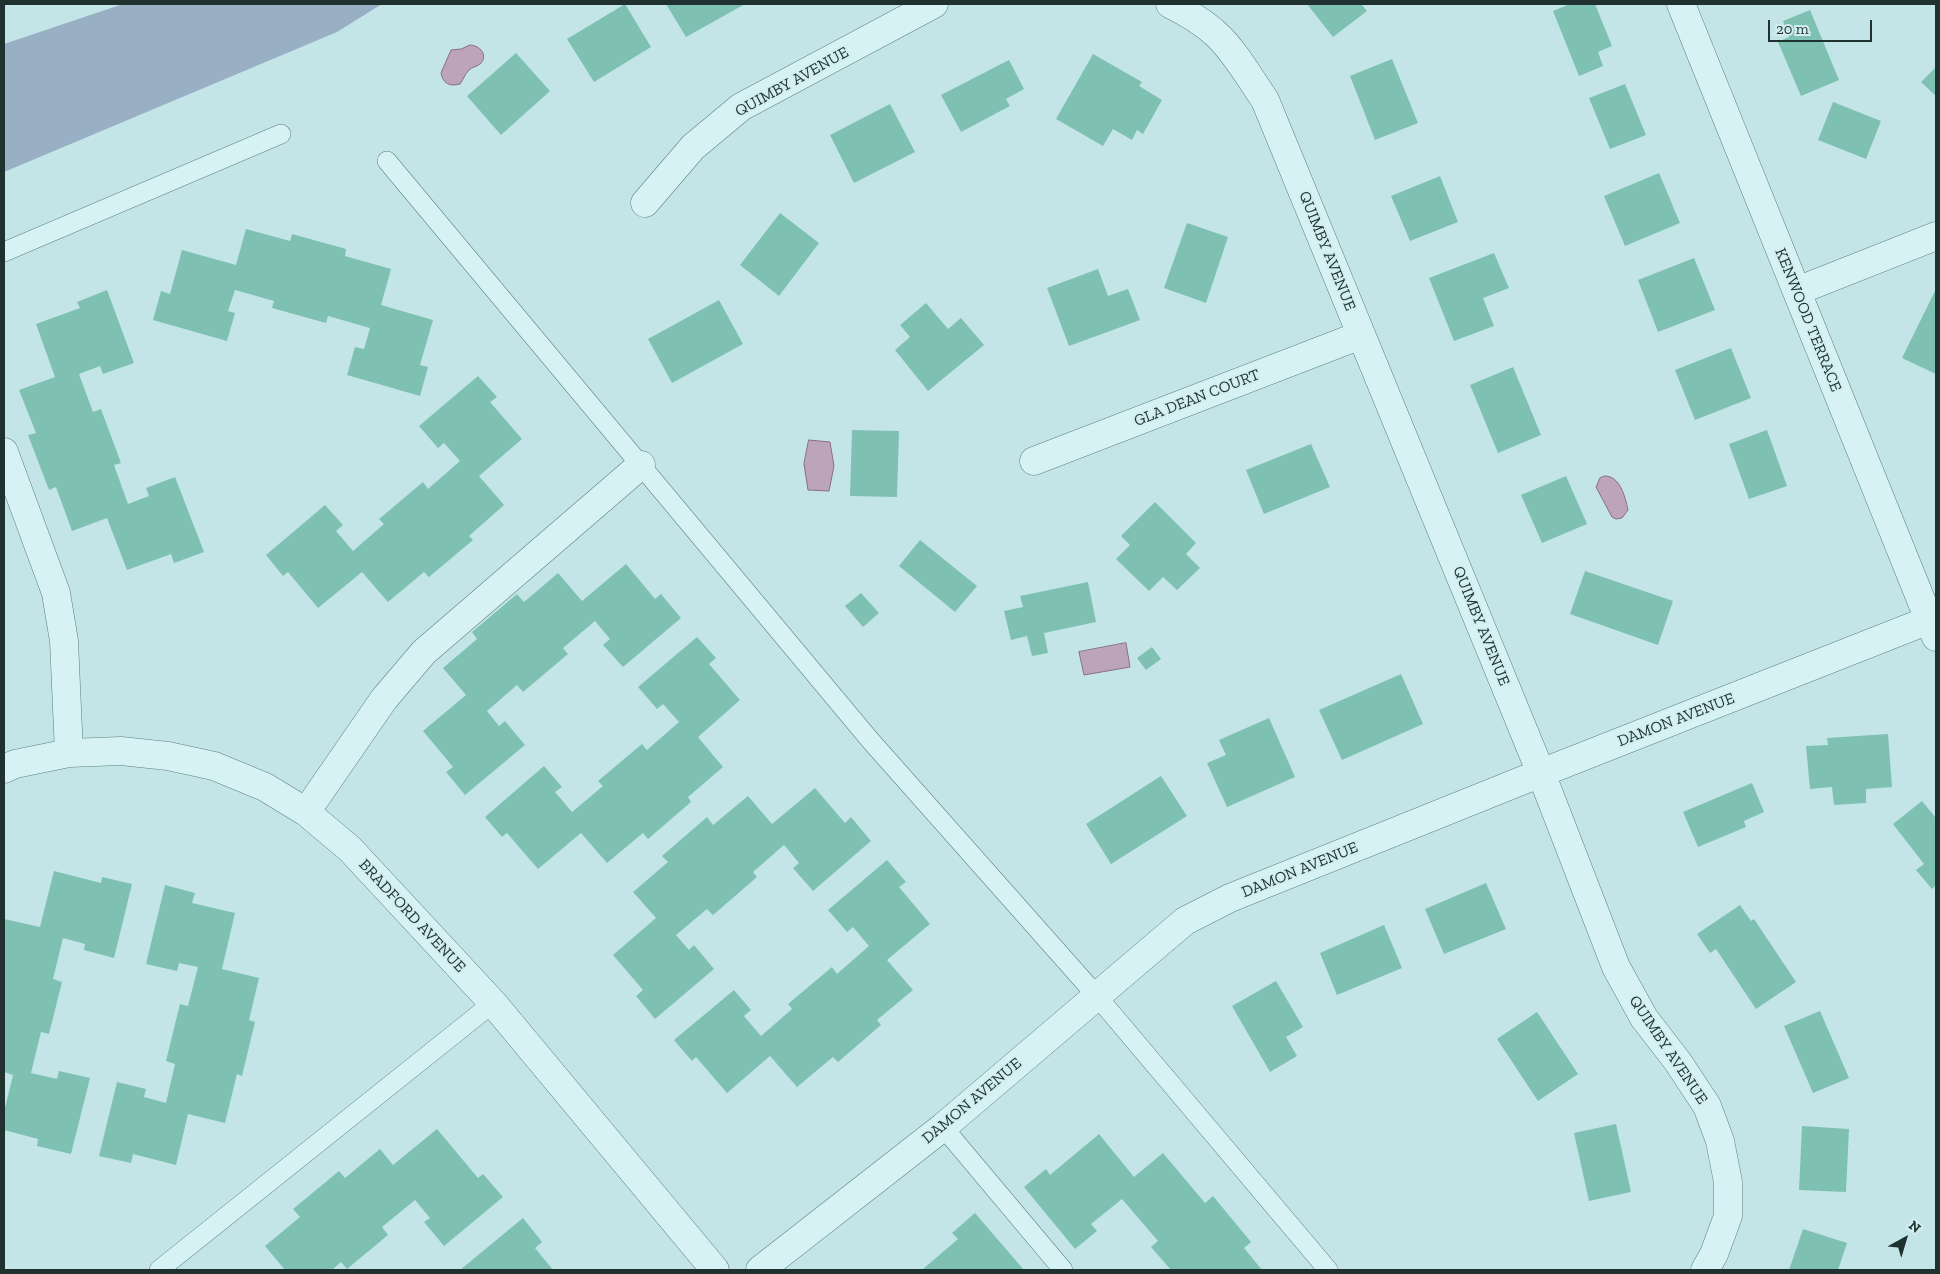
<!DOCTYPE html>
<html>
<head>
<meta charset="utf-8">
<style>
	body { margin:0 }
	#map { position:relative; width:1940px; height:1274px; overflow:hidden; background:#c4e5e8; font-family:"Zilla Slab",serif }
	canvas { display:block }
	.frame { position:absolute; inset:0; border:5px solid #1f322f; pointer-events:none }
	.north { position:absolute; left:1880px; top:1214px; width:50px; height:50px; -webkit-text-stroke:4px #d2eef0; paint-order:stroke; rotate:39deg; font-size:14px; font-weight:700; line-height:20px; text-align:center; color:#1f322f }
	.north::after { content:''; display:block; margin:auto; width:18px; height:22px; background:#1f322f; clip-path:polygon(50% 0,100% 100%,50% 72%,0 100%) }
	.scale { position:absolute; left:1768px; top:20px; width:104px; height:22px; box-sizing:border-box; border:2px solid #1f322f; border-top:0; padding-left:6px; font-size:15px; line-height:18px; white-space:nowrap; color:#1f322f; -webkit-text-stroke:4px #d2eef0; paint-order:stroke }
</style>
</head>
<body>
<div id="map">
<canvas width="1940" height="1274"></canvas>
<div class="frame"></div>
<div class="north">N</div>
<div class="scale">20 m</div>
</div>
<script>
const c = document.querySelector('canvas').getContext('2d');
c.lineJoin = 'round';
function paint(path, color) { c.fillStyle = color; c.fill(path, 'evenodd'); }
function stroke(path, color, width, dash) { c.strokeStyle = color; c.lineWidth = width; c.lineCap = dash ? 'butt' : 'round'; c.setLineDash(dash || []); c.stroke(path); }
function write(font, color, halo, rows, align = 'center') {
  c.font = font + ' "Zilla Slab",serif'; c.lineWidth = 4; c.setLineDash([]); c.textBaseline = 'middle'; c.strokeStyle = halo; c.fillStyle = color; for (const [text, x, y, turn = 0] of rows) {
    c.save(); c.translate(x, y); c.rotate((+turn || 0) * Math.PI / 180); c.textAlign = isNaN(turn) ? turn : align; if (halo) c.strokeText(text, 0, 0); c.fillText(text, 0, 0); c.restore();
  }
}
const green = new Path2D(`
	M123,4H382L337,32L4,172V44Z`);
const water = new Path2D(`
	M470,45C480,45 489,56 480,64C476,67 472,67 469,70C465,74 463,80 460,84C449,87 443,83 441,73L451,50L461,49Z
	M809,440L830,442L834,466L829,491L808,490L804,464Z
	M1605,476C1620,476 1625,496 1628,510L1622,518L1616,519L1612,517L1596,487L1600,478Z
	M1126,643L1130,667L1084,675L1079,652Z`);
const building = new Path2D(`
	M625,4L651,47L594,82L567,39Z
	M666,4H745L686,37Z
	M1307,4H1361L1367,11L1333,37Z
	M1570,4H1595L1612,46L1598,52L1603,66L1579,76L1553,11Z
	M1810,10L1839,80L1801,96L1778,42L1789,37L1783,21Z
	M516,53L550,91L501,135L467,96Z
	M1093,54L1142,82L1139,86L1162,100L1143,134L1137,130L1132,140L1113,129L1103,146L1056,119Z
	M1392,59L1418,123L1375,140L1350,76Z
	M1009,60L1024,89L1006,99L1010,106L961,132L941,95Z
	M1936,67V96L1921,82Z
	M1625,84L1646,135L1610,149L1589,98Z
	M1833,102L1881,121L1866,159L1818,140Z
	M890,104L915,152L854,183L830,135Z
	M1659,173L1680,223L1625,246L1604,196Z
	M1440,176L1458,222L1410,241L1391,196Z
	M780,213L819,243L779,296L740,265Z
	M1187,223L1228,237L1206,303L1164,288Z
	M246,229L290,241L292,234L346,249L345,256L391,269L381,305L433,320L420,365L428,367L420,396L347,375L355,347L364,349L370,328L328,316L326,323L272,308L274,301L235,290L228,311L235,313L227,341L153,320L161,291L170,294L182,250L236,265Z
	M1494,253L1509,288L1483,298L1494,326L1454,341L1429,278Z
	M1694,258L1715,310L1658,332L1638,280Z
	M1098,269L1108,296L1128,289L1140,320L1069,346L1047,288Z
	M107,290L134,363L103,374L100,366L79,374L93,412L101,409L121,463L114,465L128,504L149,496L146,488L175,477L204,552L174,563L171,554L127,570L107,518L72,531L56,487L49,490L28,435L36,433L19,390L55,377L36,324L80,308L77,302Z
	M1935,291H1936V374L1902,358Z
	M719,300L743,344L672,383L648,339Z
	M926,303L948,329L961,318L984,345L928,391L895,350L910,337L900,325Z
	M1731,348L1751,398L1695,420L1675,370Z
	M1513,367L1541,435L1498,453L1470,385Z
	M478,376L497,397L490,402L522,439L479,476L504,505L469,536L473,540L429,577L424,572L388,602L362,572L318,608L288,572L283,576L266,555L325,505L343,525L336,531L353,551L384,524L379,519L423,482L428,489L460,461L444,443L438,448L419,426Z
	M852,430L899,431L897,497L850,496Z
	M1767,430L1787,486L1749,499L1729,444Z
	M1311,444L1330,487L1264,514L1246,470Z
	M1566,476L1587,524L1542,543L1521,495Z
	M1155,502L1196,543L1186,554L1200,568L1177,590L1163,577L1149,591L1116,559L1130,545L1121,536Z
	M920,540L977,586L955,612L899,566Z
	M626,564L655,599L661,594L681,618L623,667L603,645L610,639L595,621L563,648L568,654L523,692L517,685L487,711L499,726L505,721L525,745L465,795L446,772L453,767L423,731L466,695L443,668L477,639L472,632L517,594L524,602L558,573L582,601Z
	M1585,571L1673,601L1658,645L1570,614Z
	M1088,582L1096,622L1044,633L1048,653L1032,656L1027,636L1011,640L1004,611L1023,607L1020,596Z
	M861,593L879,613L863,627L845,606Z
	M697,637L716,658L709,664L740,700L698,737L723,767L688,797L691,802L648,839L643,833L607,863L581,833L538,869L507,833L502,837L485,817L544,766L562,787L555,792L572,812L603,786L598,781L642,744L647,750L679,722L663,704L657,709L638,687Z
	M1152,647L1161,659L1146,670L1137,658Z
	M1401,674L1423,724L1342,760L1319,710Z
	M1269,718L1295,777L1227,807L1207,763L1226,755L1219,740Z
	M1888,734L1892,787L1866,789V803L1834,805L1832,787L1810,789L1806,746L1828,745L1827,738Z
	M1161,776L1187,816L1111,864L1086,824Z
	M1752,783L1764,812L1744,821L1746,827L1698,847L1683,812Z
	M815,788L845,823L851,817L871,841L813,891L793,868L799,863L784,845L753,872L757,877L713,915L707,909L676,935L689,950L694,945L714,969L655,1019L636,996L643,990L613,955L656,918L633,892L668,862L662,856L707,817L713,825L748,796L772,824Z
	M1922,801L1936,818V885L1932,889L1916,870L1924,864L1893,824Z
	M887,860L906,882L899,887L930,924L887,960L913,990L877,1020L881,1025L838,1062L833,1057L797,1087L770,1056L727,1093L696,1057L692,1061L674,1040L734,990L751,1010L744,1016L761,1036L792,1009L788,1004L832,967L837,974L869,946L853,927L847,932L828,910Z
	M54,871L101,883L102,877L132,884L114,958L84,950L85,944L63,938L53,979L62,982L49,1034L41,1032L31,1073L57,1079L59,1071L90,1078L71,1154L37,1146L38,1139L4,1130V1112L13,1075L4,1072V919L40,927Z
	M1486,883L1506,929L1444,954L1425,909Z
	M165,885L195,893L192,903L235,913L222,969L259,978L249,1020L255,1022L242,1076L237,1074L225,1123L188,1114L176,1165L133,1154L131,1163L99,1156L117,1082L146,1089L144,1097L166,1103L175,1064L166,1061L180,1004L188,1006L198,967L179,963L177,971L146,964Z
	M1740,905L1751,921L1754,919L1796,982L1756,1009L1716,949L1710,953L1697,934Z
	M1384,925L1402,968L1337,995L1320,953Z
	M1276,981L1303,1027L1286,1037L1297,1056L1270,1072L1232,1006Z
	M1820,1011L1849,1078L1813,1093L1784,1026Z
	M1537,1012L1578,1074L1538,1101L1497,1039Z
	M1616,1124L1631,1192L1589,1201L1574,1133Z
	M1802,1126L1849,1129L1846,1192L1799,1190Z
	M437,1129L478,1178L483,1174L503,1197L444,1246L424,1222L430,1218L415,1200L382,1227L388,1235L347,1269L341,1262L332,1270H285L265,1246L300,1217L293,1209L339,1171L345,1178L380,1149L393,1165Z
	M1099,1134L1134,1177L1163,1153L1205,1203L1213,1196L1251,1242L1244,1248L1262,1270H1171L1151,1247L1158,1241L1122,1199L1091,1224L1097,1231L1075,1249L1024,1187L1046,1169L1050,1175Z
	M975,1213L1024,1270H924L923,1269L958,1239L952,1233Z
	M523,1218L542,1242L535,1248L553,1270H460Z
	M1803,1229L1847,1243L1838,1270H1789Z`);
const lane = new Path2D(`
	M387,161L870,740L1096,995L1328,1270
	M4,252L281,134
	M943,1127L1063,1270
	M159,1270L493,1003`);
const street = new Path2D(`
	M1170,4C1186,12 1203,22 1216,34C1234,50 1251,80 1265,100L1541,773L1616,967L1644,1018L1678,1062L1707,1106L1720,1141L1728,1182V1216L1714,1254L1705,1270
	M1681,4L1936,637
	M645,203L693,147L741,107L934,4
	M1797,291L1936,236
	M4,452L56,593L64,641L69,753
	M1034,461L1361,335
	M4,769L15,764L69,753L121,751L168,756L214,766L265,787L306,812L350,849L493,1003L715,1270
	M306,812L384,699L424,652L641,465
	M760,1270L943,1127L1185,921L1230,898L1541,773L1929,620`);
const streetNames = [
	["QUIMBY AVENUE",792,82,-29],
	["QUIMBY AVENUE",1327,251,68],
	["KENWOOD TERRACE",1808,320,68],
	["GLA DEAN COURT",1197,398,-21],
	["QUIMBY AVENUE",1481,626,68],
	["DAMON AVENUE",1676,720,-21],
	["DAMON AVENUE",1300,870,-22],
	["BRADFORD AVENUE",412,916,47],
	["QUIMBY AVENUE",1668,1050,56],
	["DAMON AVENUE",972,1101,-40]
];
paint(green, '#99afc4');
paint(water, '#bca5ba');
stroke(water, '#886d85', 1);
paint(building, '#7ec1b3');
stroke(lane, '#5d807d', 20);
stroke(street, '#5d807d', 29);
stroke(lane, '#d6f2f4', 19);
stroke(street, '#d6f2f4', 28);
write('16px', '#1f322f', '#d2eef0', streetNames);
</script>
</body>
</html>
